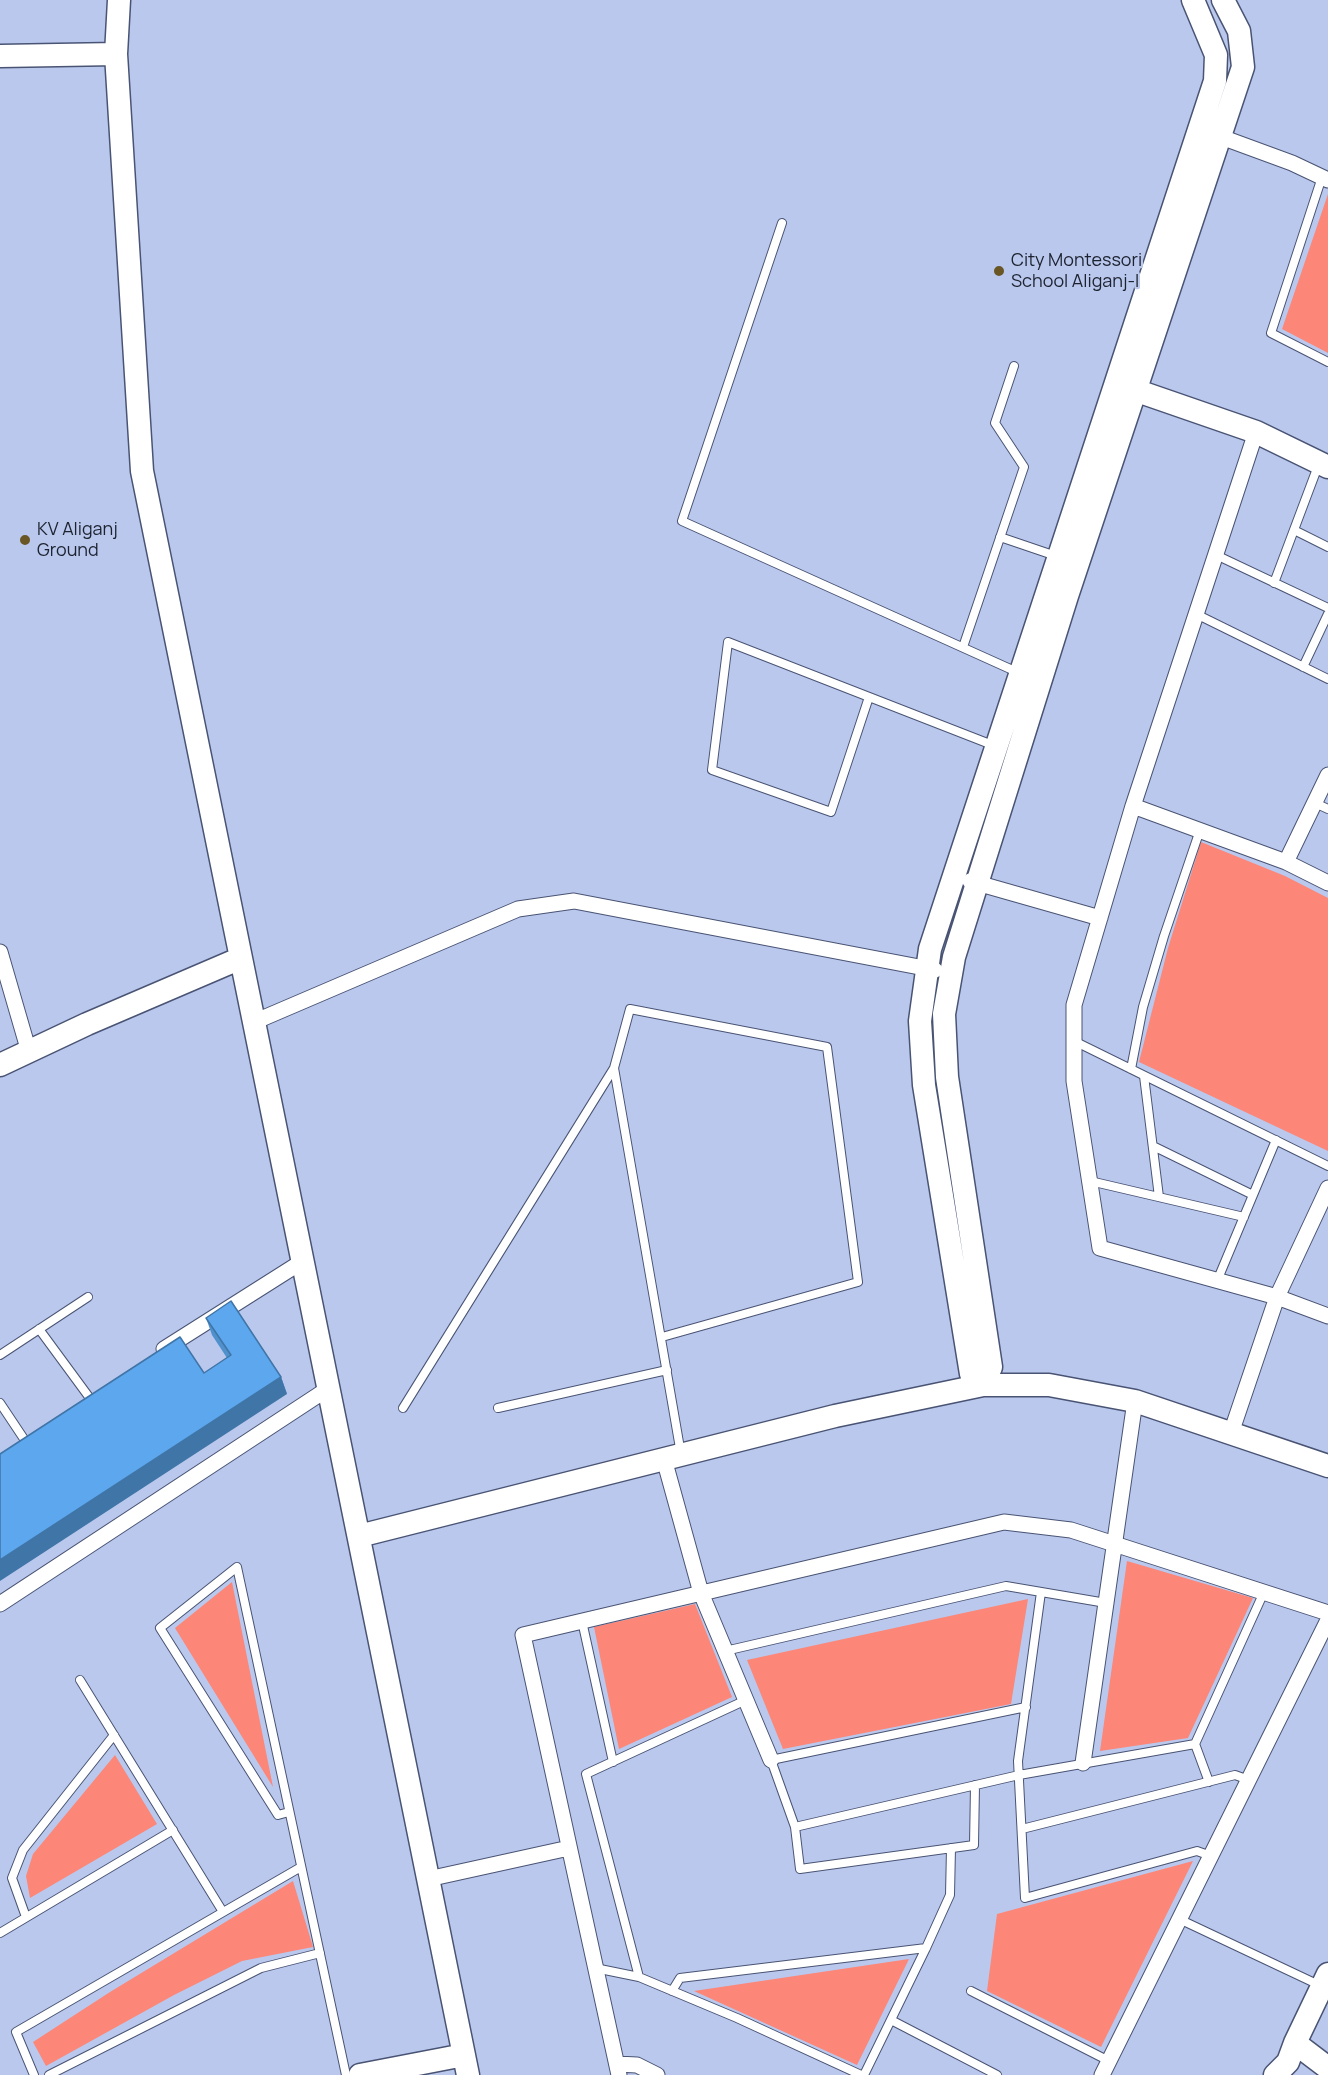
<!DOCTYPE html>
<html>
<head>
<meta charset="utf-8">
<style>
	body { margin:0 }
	canvas { display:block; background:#bac8ed }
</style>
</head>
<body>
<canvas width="1328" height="2075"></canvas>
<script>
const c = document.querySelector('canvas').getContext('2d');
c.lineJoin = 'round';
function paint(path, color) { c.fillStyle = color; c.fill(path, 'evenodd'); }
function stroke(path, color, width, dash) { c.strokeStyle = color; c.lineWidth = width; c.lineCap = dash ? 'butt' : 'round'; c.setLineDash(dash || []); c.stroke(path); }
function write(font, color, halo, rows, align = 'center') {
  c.font = font + ' Manrope,sans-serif'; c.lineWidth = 4.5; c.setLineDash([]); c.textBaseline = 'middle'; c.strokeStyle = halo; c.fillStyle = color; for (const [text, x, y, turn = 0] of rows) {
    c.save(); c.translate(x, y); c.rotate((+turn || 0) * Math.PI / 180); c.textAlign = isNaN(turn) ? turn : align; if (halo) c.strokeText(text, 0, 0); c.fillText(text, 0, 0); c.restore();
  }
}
const green = new Path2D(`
	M1328,194V353L1282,329Z
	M1201,842L1285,876L1328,898V1151L1139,1062L1168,948Z
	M1127,1561L1253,1598L1188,1738L1100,1751Z
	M232,1582L273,1787L175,1628Z
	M1028,1599L1011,1704L783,1749L747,1660Z
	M695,1604L732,1697L619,1749L594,1627Z
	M115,1755L157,1824L30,1898L26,1876L33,1854Z
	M1193,1861L1101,2047L987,1991L997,1914Z
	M293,1881L313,1947L242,1961L174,1995L46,2066L33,2042L110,1992Z
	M909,1959L857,2065L694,1991Z`);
const lane = new Path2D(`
	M1322,177L1271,333L1328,362
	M782,223L682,521L1017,672
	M1294,530L1328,547
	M1000,537L1056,556
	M1216,555L1328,608
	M1274,583L1318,466
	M1196,614L1328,679
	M963,647L1024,467L995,423L1014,366
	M1303,667L1328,614
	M869,697L831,812L712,770L728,642L995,746
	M1315,803L1328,809
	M1074,1041L1328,1166
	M1131,1069L1143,1007L1164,936L1200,830
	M1144,1076L1159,1197
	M1153,1146L1253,1195
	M1090,1181L1244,1217
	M1217,1281L1276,1140
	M39,1329L89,1397
	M662,1337L858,1282L827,1047L630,1009L614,1068L681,1454
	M0,1355L88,1297
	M0,1403L24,1439
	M403,1408L614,1068
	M498,1408L667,1370
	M1041,1592L1018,1761L1025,1898L1197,1851L1211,1856
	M582,1621L613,1762
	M725,1651L1006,1586L1106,1603
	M80,1680L223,1912
	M1195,1744L1209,1782
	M975,1785L974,1845L800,1869L795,1827L771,1760L1026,1707
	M289,1812L278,1815L160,1628L237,1567L346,2075
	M795,1827L1019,1775L1195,1744L1264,1592
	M1022,1829L1235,1775L1249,1780
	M26,1917L12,1878L23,1850L114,1735
	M1179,1919L1319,1985
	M0,1933L173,1830
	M595,1968L639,1977L737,2018L861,2075
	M639,1977L586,1774L746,1700
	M672,1991L680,1978L926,1948
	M971,1991L1109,2061
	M891,2020L997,2075
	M34,2075L16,2032L301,1867
	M49,2075L261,1968L320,1953
	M864,2075L926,1948L950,1895L951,1848`);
const street = new Path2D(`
	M1213,134L1292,163L1328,180
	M1256,432L1133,806L1074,1005V1081L1100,1248L1277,1297L1328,1316
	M1133,806L1286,862L1328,883
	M1286,862L1328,775
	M970,881L1100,918
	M0,952L29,1052
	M254,1022L518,909L574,901L935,970
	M164,1349L303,1261
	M1231,1433L1277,1297L1328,1188
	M664,1459L701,1593L771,1760
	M0,1604L329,1388
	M1083,1763L1135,1401
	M428,1879L569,1848
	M617,2064L637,2065L657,2075
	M619,2075L523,1635L1004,1522L1071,1530L1328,1613
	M1102,2075L1328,1620`);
const secondary = new Path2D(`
	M119,0L116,54L142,471L468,2075
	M1193,0L1216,55L1215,81L930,949L920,1021L924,1085L971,1374L983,1385L991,1367L947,1077L944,1014L954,957L1067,596L1243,67L1239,31L1223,0
	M0,56L116,54
	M1123,386L1256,432L1328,467
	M0,1065L87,1024L241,958
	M359,1536L835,1416L983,1385H1049L1135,1401L1328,1466
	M1295,2043L1328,2068
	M360,2075L464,2055
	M1275,2075L1288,2062L1295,2043L1328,1974`);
const wall = new Path2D(`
	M206,1318L281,1377L287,1394L227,1358L212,1335Z`);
const shadedWall = new Path2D(`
	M281,1377L287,1394L0,1581V1560Z`);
const building = new Path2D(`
	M231,1301L281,1377L0,1560V1454L180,1337L204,1373L231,1355L206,1318Z`);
const markers = [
	[999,271,6,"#695624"],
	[25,540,6,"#695624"]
];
const poiNames = [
	["City Montessori",1011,261],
	["School Aliganj-I",1011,282],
	["KV Aliganj",37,530],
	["Ground",37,551]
];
paint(green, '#fc8677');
stroke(lane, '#495474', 10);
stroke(street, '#495474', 17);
stroke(secondary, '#495474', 25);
stroke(lane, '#fff', 8);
stroke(street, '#fff', 15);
stroke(secondary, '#fff', 22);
paint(wall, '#4f90cd');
paint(shadedWall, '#4075a7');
paint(building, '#5ca7ee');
stroke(building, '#4075a7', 1.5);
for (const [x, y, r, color] of markers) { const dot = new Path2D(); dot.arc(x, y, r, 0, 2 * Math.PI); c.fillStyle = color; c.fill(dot); stroke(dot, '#bac8ed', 2); }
write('18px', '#1c222f', '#bac8ed', poiNames, 'left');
</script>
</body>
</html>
